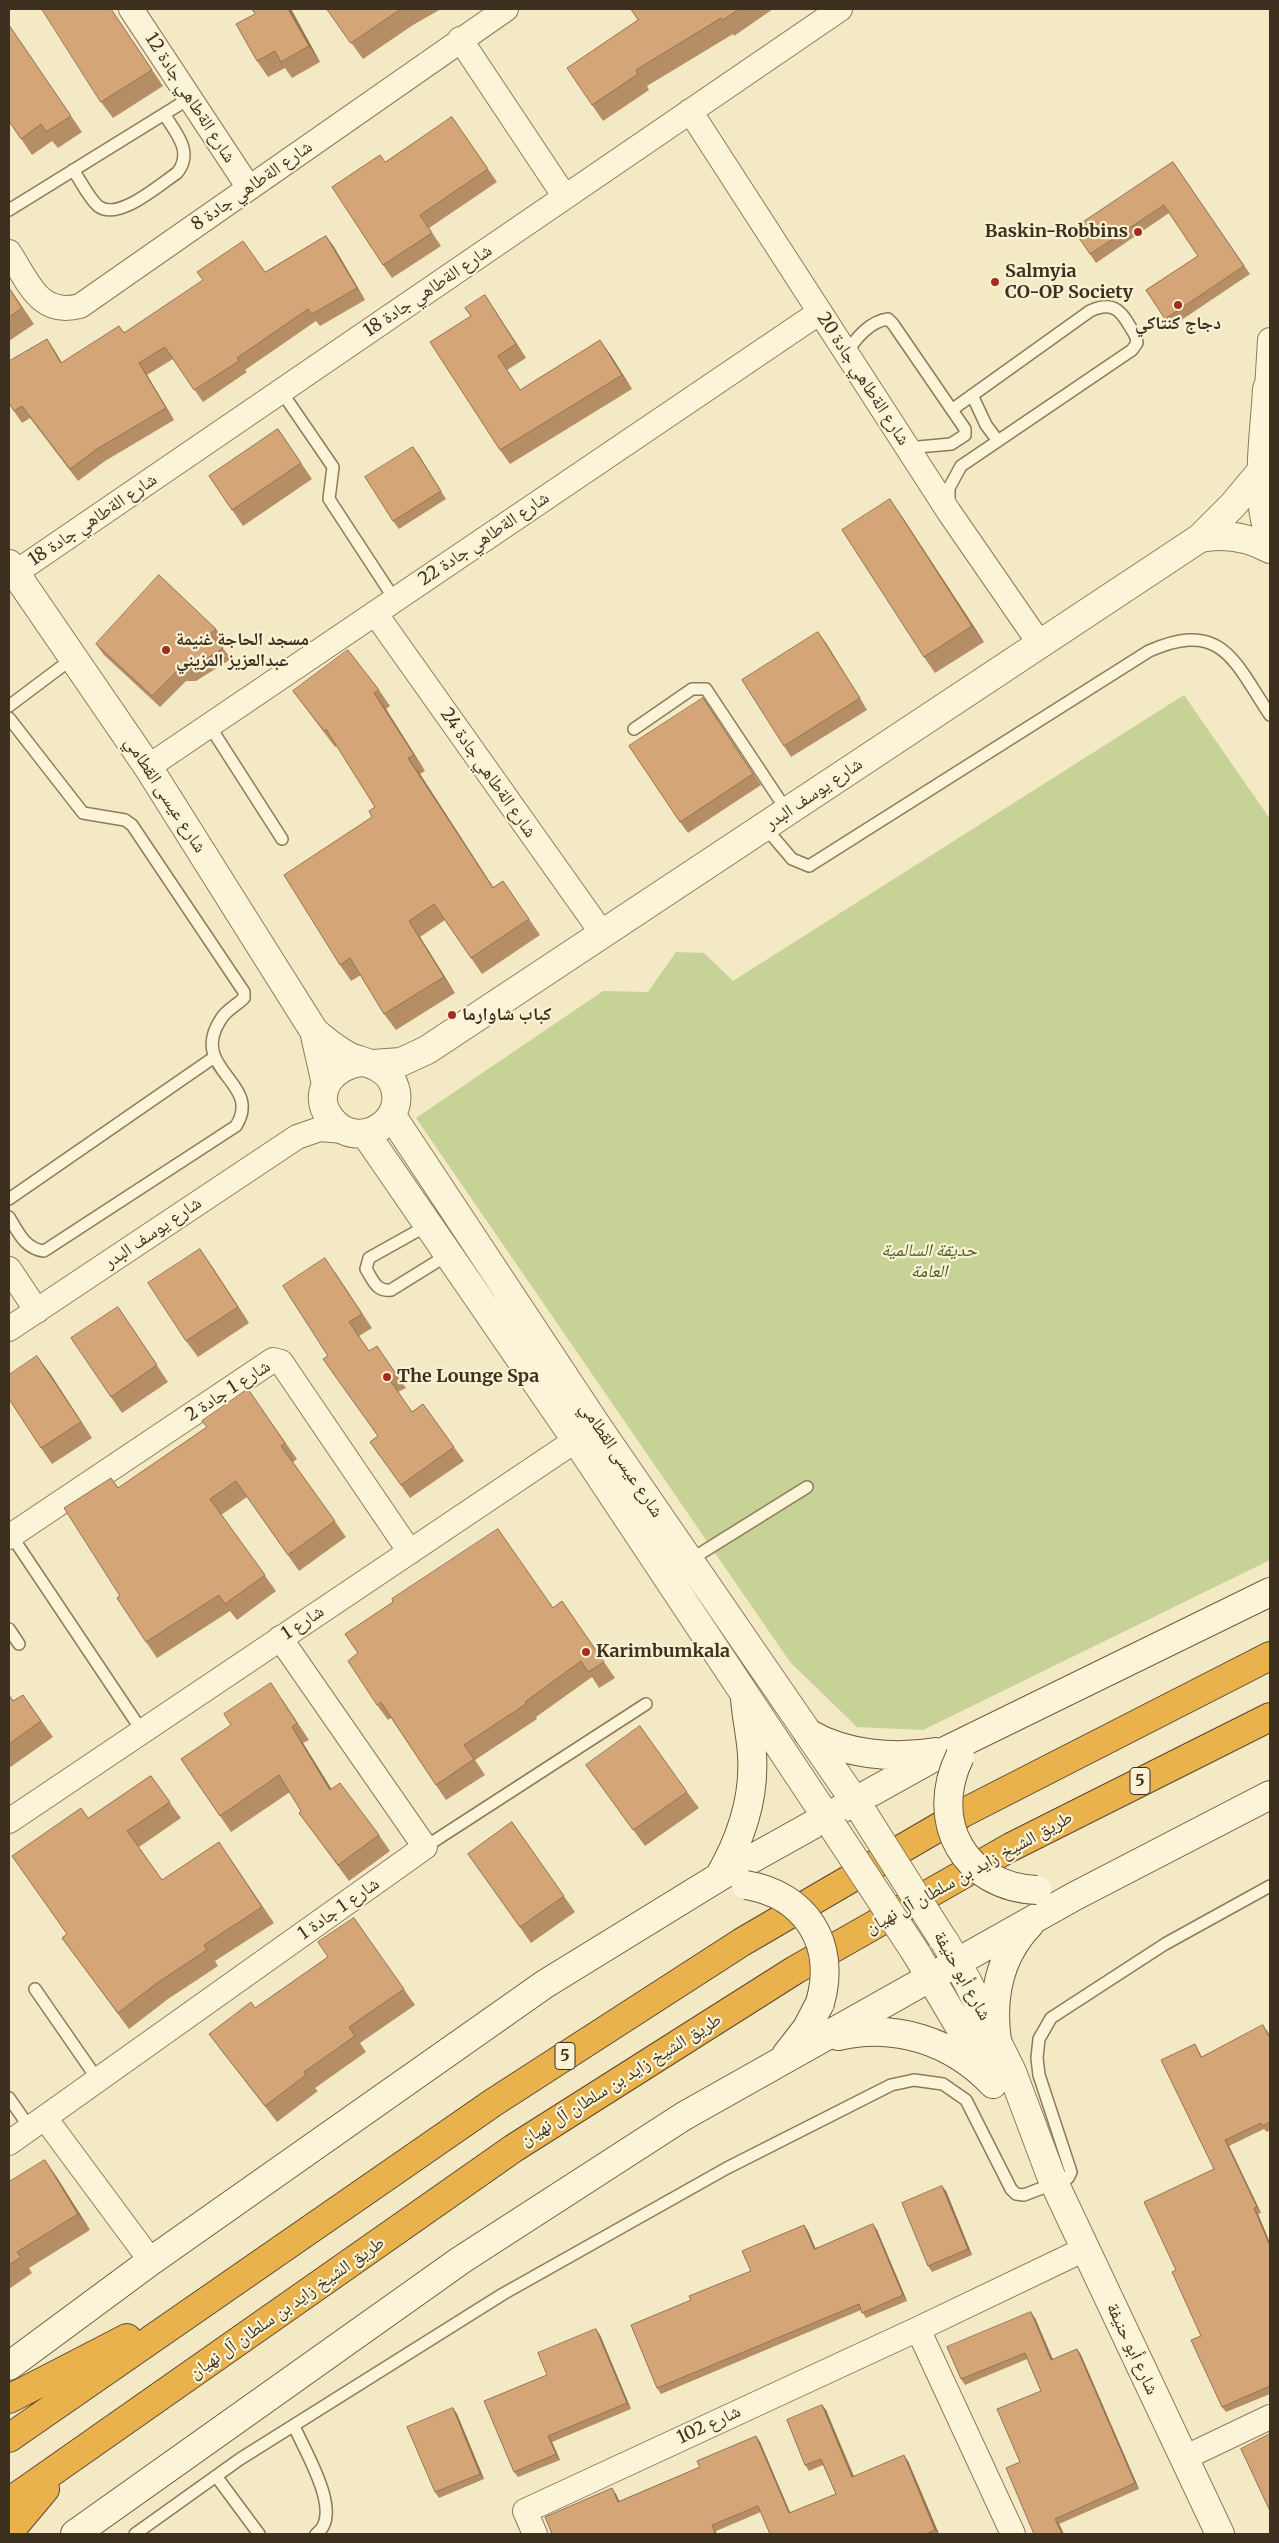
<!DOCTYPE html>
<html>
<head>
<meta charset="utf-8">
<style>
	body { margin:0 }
	#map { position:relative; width:1279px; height:2543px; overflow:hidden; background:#f3e9c4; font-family:Merriweather,serif }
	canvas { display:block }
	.frame { position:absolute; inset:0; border:10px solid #3e301e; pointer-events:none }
</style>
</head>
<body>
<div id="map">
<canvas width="1279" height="2543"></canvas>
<div class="frame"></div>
</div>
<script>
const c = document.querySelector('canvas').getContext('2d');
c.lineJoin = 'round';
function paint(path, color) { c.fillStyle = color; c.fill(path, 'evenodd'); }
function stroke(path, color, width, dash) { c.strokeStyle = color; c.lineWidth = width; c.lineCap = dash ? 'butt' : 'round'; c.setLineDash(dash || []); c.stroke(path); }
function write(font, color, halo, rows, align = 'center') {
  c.font = font + ' Merriweather,"Noto Naskh Arabic",serif'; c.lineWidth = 4.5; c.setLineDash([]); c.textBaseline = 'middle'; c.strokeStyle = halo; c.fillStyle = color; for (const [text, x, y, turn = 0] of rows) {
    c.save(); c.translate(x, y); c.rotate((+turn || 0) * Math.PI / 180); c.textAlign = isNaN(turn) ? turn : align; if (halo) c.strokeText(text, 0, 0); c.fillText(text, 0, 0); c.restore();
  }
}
const green = new Path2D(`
	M1184,695L1270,819V1560L923,1730L857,1727L790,1662L416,1118L603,991L648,992L676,952L704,953L733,981Z`);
const service = new Path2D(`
	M73,170C81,181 88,197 98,206C118,222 160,184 177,173C194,152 176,133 164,114
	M9,210L190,98
	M847,353C855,339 870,321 888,319L893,324L965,429V435L951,444L907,448
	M281,391L333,467L329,499L395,600
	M972,395L986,425L998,441
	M949,505V488L961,466L1132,350L1137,343L1136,337C1124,316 1117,298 1090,311L953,409
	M9,706L73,658
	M9,718L83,813L125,820L132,825L244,992V998C237,1005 226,1010 221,1019C187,1070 264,1082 236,1126L44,1251C25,1249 18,1232 9,1217
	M209,725L282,839
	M634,729L692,689H706L787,811
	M764,826L792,859L809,866L1149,651C1222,619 1234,661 1270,715
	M9,1199L213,1058
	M428,1225L369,1258L366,1269C373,1280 376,1292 391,1290L449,1254
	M11,1535L142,1731
	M690,1560L807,1487
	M9,1629L19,1644
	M425,1847L646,1704
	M35,1989L98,2080
	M9,2098L30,2128
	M294,2426C304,2450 345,2515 316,2534
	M216,2476L259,2534
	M135,2534L240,2459L503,2294L727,2168L891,2085L914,2080L943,2084L966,2100L1011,2189L1016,2194L1024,2195L1068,2178L1071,2172L1039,2075L1037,2058L1039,2039L1051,2018L1165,1944L1270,1886`);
const minor = new Path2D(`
	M131,9L249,188
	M460,39L565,197
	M690,111L949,512L1040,644
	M9,252C28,281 39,317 80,306L506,9
	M1267,389L1270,340
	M15,573L840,9
	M375,613L602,933
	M148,767L820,312
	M9,1269L37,1311
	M9,1329L297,1137L320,1129L344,1131
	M9,1537L273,1360L281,1362L410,1552
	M9,1821L591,1430
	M45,2118L151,2261
	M9,2143L425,1847L280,1638
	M918,2329L1013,2534
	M1184,2458L1270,2417
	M535,2534L525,2511L918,2329L1085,2249`);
const tertiary = new Path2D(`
	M1270,383L1267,389C1265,432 1254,496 1270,537
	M1200,538C1226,533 1248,537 1270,549
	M9,564L148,767L314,1031L326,1084
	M314,1031C325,1041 336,1049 348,1056C364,1063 381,1064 391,1079C414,1118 358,1156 330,1118C310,1091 335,1064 362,1062
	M373,1064L401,1062L427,1050L1200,538L1233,505L1263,469
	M392,1116L597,1426L863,1813
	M365,1133L576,1440L833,1827
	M945,1942L967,1981L1012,2072L1051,2176L1220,2534
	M916,1953L991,2080`);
const secondary = new Path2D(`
	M808,1733C846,1755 894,1759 936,1752
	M719,1877C741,1839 755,1799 752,1755C751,1735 746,1717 745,1697
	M838,2036C896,2023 952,2041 993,2084
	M997,2041C991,1998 999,1956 1030,1924
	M786,2055L807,2028L820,2003
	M9,2366L151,2261L545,1984L719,1877L947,1750L1270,1592
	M75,2534L461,2260L684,2116L1075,1896L1270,1795`);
const motorway = new Path2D(`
	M9,2399L127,2338
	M9,2438L494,2102L742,1942L963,1813L1270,1656
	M9,2502L514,2148L795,1970L1011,1847L1270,1717
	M9,2532L45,2489`);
const tertiaryBridge = new Path2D(`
	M863,1813L942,1938
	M833,1827L916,1953`);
const secondaryBridge = new Path2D(`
	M960,1756C928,1821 964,1887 1037,1890
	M746,1885C806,1895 837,1944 820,2003`);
const wall = new Path2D(`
	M111,9L163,86L113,118L101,102Z
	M291,9L320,62L292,78L285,68L268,77L257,61Z
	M327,9H441L413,25L363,59Z
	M631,9H773L734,36L733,34L647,86L649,90L603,121L592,105L638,20Z
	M9,25L82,132L58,148L52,141L32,155L9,121Z
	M452,117L497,182L429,228L441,246L392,278L383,265L386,162Z
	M1173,162L1250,274L1171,327L1146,290L1198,256L1169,213L1096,263L1073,229Z
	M326,236L334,247L365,300L320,326L316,321L245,370L247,372L203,402L173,359L147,375L174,420L105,461L78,481L30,418L22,423L14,411L47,339L62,363L124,332L265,272Z
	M9,287L34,324L9,341Z
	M485,295L526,358L507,370L520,390L610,354L632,389L510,464L500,450L471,316Z
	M278,429L312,479L243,526L209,476Z
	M413,447L446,499L399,529L393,521Z
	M901,515L984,642L935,673L924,657Z
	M216,629L224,640L220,644L231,659L196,681H186L160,707L104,655L96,644Z
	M826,643L867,710L791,757L784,746Z
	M379,690L390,706L386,709L425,771L420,774L493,887L503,881L540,935L482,974L445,920L420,937L455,993L396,1030L384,1014L361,975L351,981L340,965L375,807L337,746L335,747L293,691Z
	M703,698L761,785L688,833L680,822Z
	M211,1265L249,1323L198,1357L186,1341Z
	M335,1272L372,1328L359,1336L369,1351L386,1360L406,1388L398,1392L412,1412L423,1404L464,1461L410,1498L370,1442L378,1436L328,1356Z
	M129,1323L168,1382L122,1413L111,1397Z
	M49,1372L92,1438L52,1464L41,1448Z
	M248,1389L297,1459L293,1462L346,1537L299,1571L247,1497L221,1515L276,1591L237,1620L230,1611L157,1658L146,1642L120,1596L111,1478L118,1488L207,1427Z
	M562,1601L615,1678L599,1688L592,1677L536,1717L537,1719L475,1760L485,1775L446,1800L391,1718L388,1720L377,1705L553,1608Z
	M9,1695L13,1701L23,1695L53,1737L9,1768Z
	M282,1699L309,1740L303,1743L331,1789L379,1835L390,1851L349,1881L299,1813L301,1811L290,1792L231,1832L181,1759Z
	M586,1765L687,1792L699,1808L645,1846Z
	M151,1776L181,1818L139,1847L162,1880L230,1858L274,1923L215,1961L218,1966L168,1999L129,2029L62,1938L67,1934L88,1818Z
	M512,1822L575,1912L531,1943L468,1854Z
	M354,1918L415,2005L360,2043L366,2052L315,2088L318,2091L277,2122L221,2050L209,2034L255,2008L328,1957Z
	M1267,2030L1270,2036V2130L1267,2132L1264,2129L1229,2146L1261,2213L1258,2214L1270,2243V2394L1226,2412L1222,2407L1201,2336L1214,2169L1195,2044L1202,2057Z
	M56,2176L90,2230L29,2268L32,2273L9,2289V2182Z
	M946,2191L972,2255L932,2272L928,2266Z
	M804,2225L808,2231L815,2248L877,2230L907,2301L866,2318L861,2310L661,2394L657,2388L691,2300L751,2271Z
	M1035,2318L1053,2359L1077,2349L1081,2355L1139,2489L1059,2524L1064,2534L1020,2462L1041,2391L1027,2359L965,2385L961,2379Z
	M600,2335L631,2409L552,2442L560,2460L518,2477L514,2472L547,2375Z
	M822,2405L826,2410L854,2476L908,2461L939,2534H770L761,2512L716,2531L717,2534H552L616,2494L619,2501L700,2467L756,2436L760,2442L790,2513L836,2494L823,2465L809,2471L805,2465Z
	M453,2408L457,2414L484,2479L439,2498L435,2492Z`);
const shadedWall = new Path2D(`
	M288,9H291L320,62L309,46Z
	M326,236L334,247L365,300L357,288Z
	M485,295L494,309L526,358L516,344Z
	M47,339L55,351L69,375L61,363Z
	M600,340L610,354L632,389L622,375Z
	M139,363L147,375L174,420L166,408Z
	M413,447L419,455L446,499L441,491Z
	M890,499L901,515L984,642L972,626Z
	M818,632L826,643L867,710L860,698Z
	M374,693L386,709L425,771L414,755Z
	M408,758L420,774L504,904L493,888Z
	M409,921L420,937L455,993L444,977Z
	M200,1249L211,1265L249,1323L238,1307Z
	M37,1356L49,1372L92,1438L81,1422Z
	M292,1727L303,1743L342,1806L330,1790Z
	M1225,2140L1229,2146L1261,2213L1257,2207Z
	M45,2160L56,2176L90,2230L78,2214Z
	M942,2186L946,2191L972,2255L968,2249Z
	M1254,2208L1258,2214L1270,2243V2246Z
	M873,2224L877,2230L907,2301L903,2295Z
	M804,2225L808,2231L818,2254L814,2249Z
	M1031,2312L1035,2318L1055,2366L1051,2360Z
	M596,2329L600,2335L631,2409L627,2403Z
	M1077,2349L1081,2355L1139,2489L1135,2483Z
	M822,2405L826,2410L856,2483L852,2477Z
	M453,2408L457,2414L484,2479L480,2474Z
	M548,2436L552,2442L560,2460L556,2454Z
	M756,2436L760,2442L793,2519L789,2513Z
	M904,2455L908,2461L939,2534L935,2530Z
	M612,2488L616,2494L622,2507L618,2502Z
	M1055,2519L1059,2524L1064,2534H1062Z`);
const building = new Path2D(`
	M42,9H111L152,70L101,102Z
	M252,9H288L309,46L281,62L275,51L257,61L236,24L255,14Z
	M327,9H401L351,43Z
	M631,9H739L723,20L721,18L636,70L638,74L592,105L567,68L638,20Z
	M9,25L71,116L46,132L41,124L21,139L9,121Z
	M452,117L488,169L420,215L432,233L383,265L332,187L380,155L385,162Z
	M1173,162L1244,266L1165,319L1146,290L1198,256L1164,205L1090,254L1073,229Z
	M326,236L357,288L312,314L308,309L237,358L239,361L194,390L165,347L139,363L166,408L97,449L70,469L22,406L14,411L9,403V361L47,339L61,363L119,326L124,333L203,280L197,272L243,241L265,272Z
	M9,288L22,308L9,317Z
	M485,295L516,344L498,356L520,390L600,340L622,375L500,450L430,342L471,316L465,308Z
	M278,429L301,463L232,510L209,476Z
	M413,447L441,491L393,521L365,477Z
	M890,499L972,626L924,657L842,530Z
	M159,575L216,629L210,634L223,648L189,670H178L152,696L96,644Z
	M818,632L860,698L784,746L742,680Z
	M348,650L379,690L374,693L414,755L408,758L493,888L503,881L529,919L471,958L434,904L409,921L444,977L384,1014L350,958L340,965L284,875L372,817L369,811L375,807L326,729L324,731L293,691Z
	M703,698L753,774L680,822L629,746Z
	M200,1249L238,1307L186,1341L148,1283Z
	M325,1258L362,1314L349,1322L369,1351L377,1346L396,1374L389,1379L412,1412L423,1404L454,1447L401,1485L370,1442L378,1436L323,1359L328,1356L283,1286Z
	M118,1307L157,1365L111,1397L71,1338Z
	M37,1356L81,1422L41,1448L9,1399V1375Z
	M248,1389L285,1443L281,1446L335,1521L288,1555L236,1481L210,1499L265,1575L225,1604L219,1595L146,1642L117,1598L120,1596L64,1508L111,1478L118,1488L207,1427L202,1421Z
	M498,1529L553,1608L562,1601L604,1662L588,1672L581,1661L525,1702L526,1704L464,1745L474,1759L436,1785L381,1702L377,1705L348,1661L358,1653L345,1634L393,1602L392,1599Z
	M271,1683L297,1723L292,1727L330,1790L340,1783L379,1835L338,1865L299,1813L301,1811L279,1775L220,1816L181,1759L231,1725L224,1714Z
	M9,1695L13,1701L23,1695L41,1721L9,1744Z
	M640,1726L687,1792L633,1830L586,1765Z
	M151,1776L170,1802L127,1831L162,1880L219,1842L262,1907L204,1945L207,1950L157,1983L118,2013L62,1938L67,1934L12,1856L81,1808L88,1818Z
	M512,1822L564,1896L520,1927L468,1854Z
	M354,1918L404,1989L349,2027L355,2036L304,2072L306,2075L265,2106L209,2034L251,2002L255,2008L328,1957L318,1942Z
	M1263,2025L1270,2038V2122L1263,2126L1261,2123L1225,2140L1257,2207L1254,2208L1270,2246V2386L1222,2407L1191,2340L1201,2336L1172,2272L1176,2270L1144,2202L1214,2169L1161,2060L1195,2044L1201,2057Z
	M45,2160L78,2214L17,2252L21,2257L9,2265V2182Z
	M942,2186L968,2249L928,2266L902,2203Z
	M873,2224L903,2295L862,2313L859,2304L657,2388L631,2325L691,2300L689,2296L751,2271L742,2251L804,2225L814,2249Z
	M1031,2312L1051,2360L1077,2349L1135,2483L1055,2519L1062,2534H1034L1006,2468L1020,2462L997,2409L1041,2391L1025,2353L961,2379L947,2347Z
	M596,2329L627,2403L548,2436L556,2454L514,2472L484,2401L547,2375L538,2353Z
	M822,2405L852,2477L904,2455L935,2530L926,2534H770L758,2506L712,2525L715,2533L711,2534H552L545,2517L612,2488L618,2502L700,2467L697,2461L756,2436L789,2513L836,2494L821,2459L805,2465L787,2420Z
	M453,2408L480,2474L435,2492L407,2427Z
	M1270,2434V2511L1241,2449Z`);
const markers = [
	[1138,232,5,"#a52c22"],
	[995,282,5,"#a52c22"],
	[1178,305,5,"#a52c22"],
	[166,650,5,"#a52c22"],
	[452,1015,5,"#a52c22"],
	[387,1377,5,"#a52c22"],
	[586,1652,5,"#a52c22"]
];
const shields = [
	[1140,1781,20],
	[565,2056,20]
];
const shieldNames = [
	["5",1140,1781],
	["5",565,2056]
];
const streetNames = [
	["شارع الةطاهي جادة 12",190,98,57],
	["شارع الةطاهي جادة 8",252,186,-35],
	["شارع الةطاهي جادة 18",428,291,-34],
	["شارع الةطاهي جادة 20",863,379,57],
	["شارع الةطاهي جادة 18",93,520,-34],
	["شارع الةطاهي جادة 22",484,539,-34],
	["شارع الةطاهي جادة 24",488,773,55],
	["شارع يوسف البدر",814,794,-34],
	["شارع عيسى القطامي",165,795,57],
	["شارع يوسف البدر",153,1233,-34],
	["شارع 1 جادة 2",228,1391,-33],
	["شارع عيسى القطامي",621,1460,56],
	["شارع 1",303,1623,-34],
	["طريق الشيخ زايد بن سلطان آل نهيان",969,1873,-29],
	["شارع 1 جادة 1",339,1909,-35],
	["شارع أبو حنيفة",962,1976,61],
	["طريق الشيخ زايد بن سلطان آل نهيان",621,2080,-32],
	["طريق الشيخ زايد بن سلطان آل نهيان",287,2308,-35],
	["شارع أبو حنيفة",1132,2349,65],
	["شارع 102",709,2425,-25]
];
const poiNames = [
	["Baskin-Robbins",1128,232,"right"],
	["Salmyia",1005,272],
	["CO-OP Society",1005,293],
	["دجاج كنتاكي",1178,324,"center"],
	["مسجد الحاجة غنيمة",176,640],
	["عبدالعزيز المزيني",176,661],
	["كباب شاوارما",462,1015],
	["The Lounge Spa",397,1377],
	["Karimbumkala",596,1652]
];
const parkNames = [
	["حديقة السالمية",929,1251],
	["العامة",929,1272]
];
paint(green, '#c6d296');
stroke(service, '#907a58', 14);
stroke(minor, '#907a58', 26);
stroke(tertiary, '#907a58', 30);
stroke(secondary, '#725b3b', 30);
stroke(motorway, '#5d472d', 30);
stroke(service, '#fcf4d9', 11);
stroke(minor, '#fcf4d9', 24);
stroke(tertiary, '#fcf4d9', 28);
stroke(secondary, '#fcf4d9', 28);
stroke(motorway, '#e9b24d', 28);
stroke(tertiaryBridge, '#907a58', 30, []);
stroke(secondaryBridge, '#725b3b', 30, []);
stroke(tertiaryBridge, '#fcf4d9', 28);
stroke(secondaryBridge, '#fcf4d9', 28);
paint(wall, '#b68e65');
paint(shadedWall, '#947453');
paint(building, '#d4a576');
stroke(building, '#947453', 1);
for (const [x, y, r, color] of markers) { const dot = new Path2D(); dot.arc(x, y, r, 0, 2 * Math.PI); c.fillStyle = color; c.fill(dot); stroke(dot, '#f9f2d5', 2); }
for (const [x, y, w] of shields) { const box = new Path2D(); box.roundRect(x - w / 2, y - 13.5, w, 27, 4); c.fillStyle = '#f9f2d5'; c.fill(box); stroke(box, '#3e301e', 1); }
write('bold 16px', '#3e301e', null, shieldNames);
write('18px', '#3e301e', '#f9f2d5', streetNames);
write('bold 18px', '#3e301e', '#f9f2d5', poiNames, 'left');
write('italic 18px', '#495d22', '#f9f2d5', parkNames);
</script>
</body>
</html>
